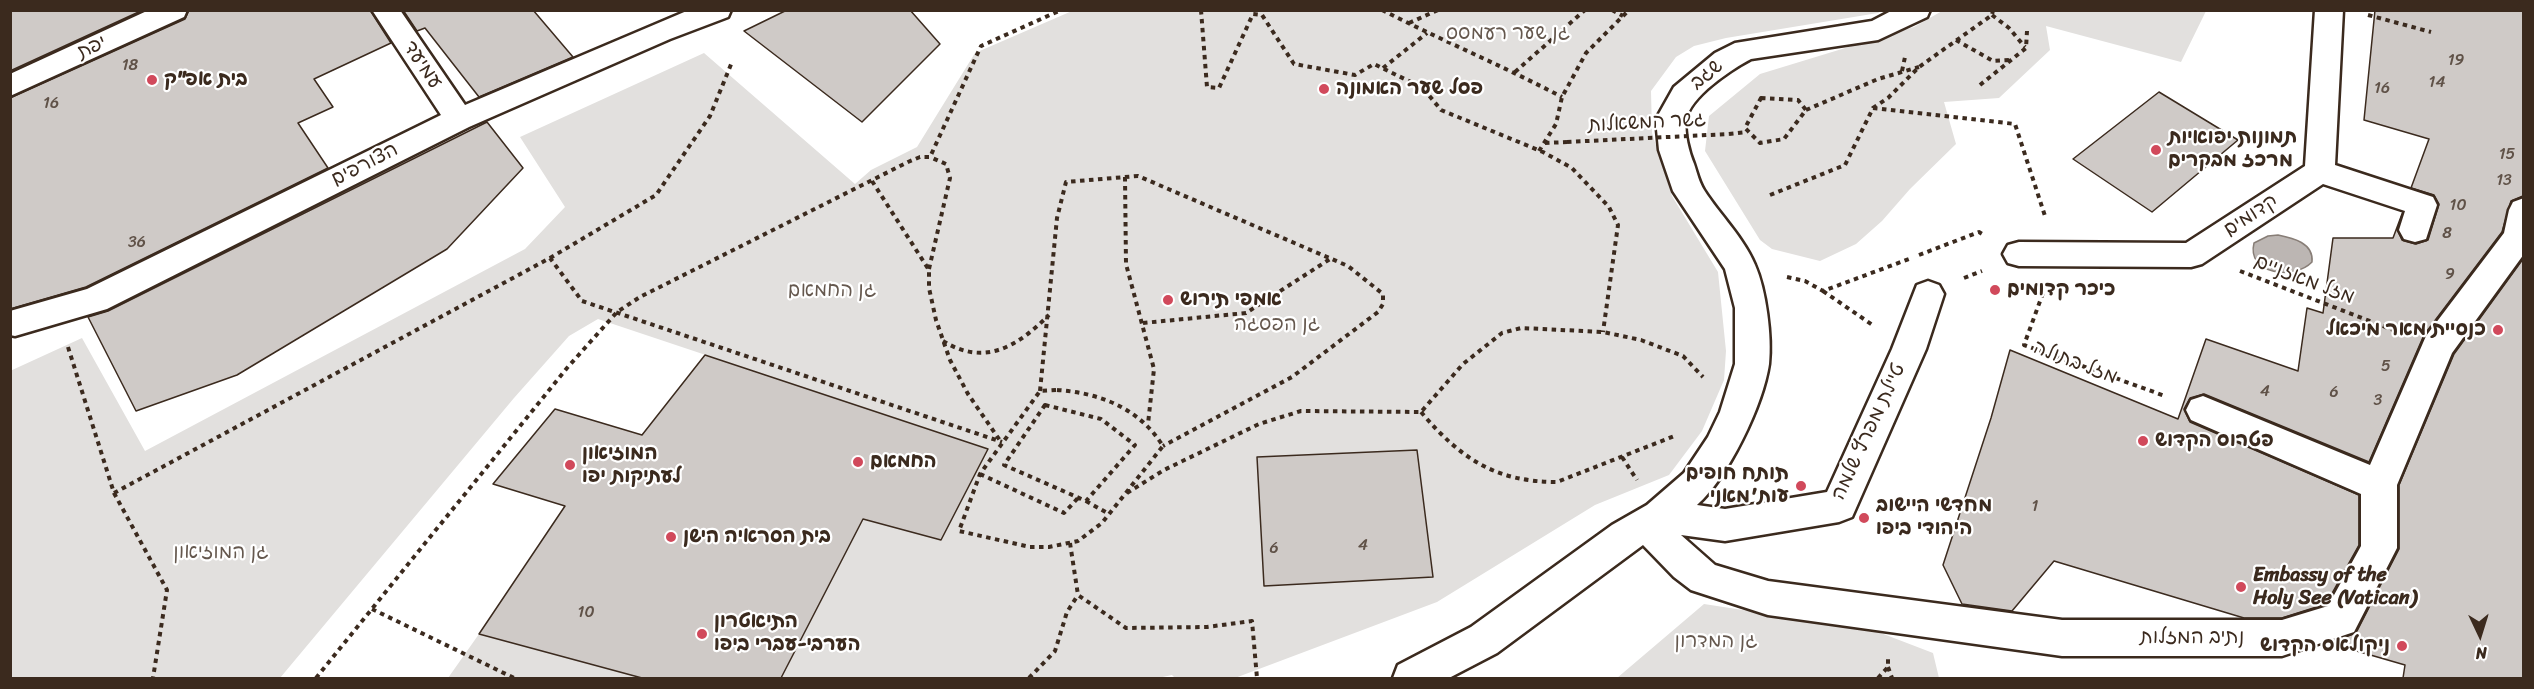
<!DOCTYPE html>
<html>
<head>
<meta charset="utf-8">
<style>
	body { margin:0 }
	#map { position:relative; width:2534px; height:689px; overflow:hidden; background:#fff; font-family:Sriracha,sans-serif }
	canvas { display:block }
	.frame { position:absolute; inset:0; border:12px solid #3b2a1e; pointer-events:none }
	.north { position:absolute; left:2450px; top:605px; width:60px; height:60px; -webkit-text-stroke:4px #fff; paint-order:stroke; rotate:176deg; font-size:16px; font-weight:700; line-height:24px; text-align:center; color:#3b2a1e }
	.north::after { content:''; display:block; margin:auto; width:21px; height:27px; background:#3b2a1e; clip-path:polygon(50% 0,100% 100%,50% 72%,0 100%) }
</style>
</head>
<body>
<div id="map">
<canvas width="2534" height="689"></canvas>
<div class="frame"></div>
<div class="north">N</div>
</div>
<script>
const c = document.querySelector('canvas').getContext('2d');
c.lineJoin = 'round';
function paint(path, color) { c.fillStyle = color; c.fill(path, 'evenodd'); }
function stroke(path, color, width, dash) { c.strokeStyle = color; c.lineWidth = width; c.lineCap = dash ? 'butt' : 'round'; c.setLineDash(dash || []); c.stroke(path); }
function write(font, color, halo, rows, align = 'center') {
  c.font = font + ' Sriracha,"Playpen Sans Hebrew",sans-serif'; c.lineWidth = 4.5; c.setLineDash([]); c.textBaseline = 'middle'; c.strokeStyle = halo; c.fillStyle = color; for (const [text, x, y, turn = 0] of rows) {
    c.save(); c.translate(x, y); c.rotate((+turn || 0) * Math.PI / 180); c.textAlign = isNaN(turn) ? turn : align; if (halo) c.strokeText(text, 0, 0); c.fillText(text, 0, 0); c.restore();
  }
}
const green = new Path2D(`
	M1072,11H1881L1878,13L1726,38L1694,46L1676,57L1651,91L1652,133L1672,196L1718,272L1726,351L1724,380L1702,431L1669,475L1595,505L1437,602L1235,678H1175L1172,675L1158,678H781L863,519L941,540L987,449L598,319L569,336L514,398L280,678H11L10,371L82,338L145,451L525,249L565,207L520,137L704,53L855,184L871,170L917,147L975,53Z
	M1942,11H2206L2181,62L2046,26L2050,50L1999,98L1944,102L1956,144L1910,189L1882,221L1856,244L1820,261L1772,249L1760,240L1705,151L1709,116L1760,74L1914,27Z
	M1704,604L1873,630L1933,653L1939,678H1617Z
	M479,634L642,678H448Z`);
const water = new Path2D(`
	M2278,235C2293,238 2314,243 2312,262C2295,280 2246,275 2254,243L2268,236Z`);
const building = new Path2D(`
	M10,10H143L10,71Z
	M189,10H370L391,43L314,79L333,107L298,123L328,168L86,287L10,309V98L185,19Z
	M403,10H533L573,57L479,97L425,28L417,31Z
	M787,10H910L940,44L862,122L744,31Z
	M2375,10H2523V196L2511,201L2502,232L2424,335L2369,462L2204,394L2190,398L2184,409L2190,422L2359,495V545L2326,604L2282,618H2244L2054,561L2012,611L1962,604L1943,565L1991,418L2010,350L2178,419L2206,339L2298,371L2307,308L2323,313L2333,238H2393L2402,214L2397,229L2402,240L2416,244L2428,240L2439,204L2434,195L2411,188L2429,139L2364,120Z
	M2159,92L2238,140L2152,212L2073,159Z
	M487,122L523,168L447,249L237,375L136,411L88,317L108,311Z
	M2523,259V678H2403L2405,665L2329,643L2356,633L2399,549V485L2454,354Z
	M705,355L988,449L941,540L863,519L781,678H642L479,634L565,506L493,484L555,409L642,435Z
	M1417,450L1433,577L1264,586L1257,457Z`);
const path = new Path2D(`
	M1201,10L1207,87L1219,88L1253,14L1262,15L1294,64L1355,75L1374,64L1423,88L1441,110L1543,152L1572,168L1609,207L1618,225L1603,332
	M1382,10C1441,40 1503,66 1562,97
	M1612,10L1623,16
	M1992,15L2009,28L2025,47
	M2368,15L2431,32
	M1409,23L1438,10
	M1956,40L1993,61L2010,60
	M1383,68L1427,33
	M1902,71L1905,57
	M1515,72L1585,10
	M1980,85L2026,48L2027,31
	M1761,98L1798,100L1806,110L1784,139L1760,143L1745,128Z
	M1873,108L2015,124L2045,216
	M1806,110L1878,79L1919,67
	M1729,134L1747,132
	M1545,143L1567,142
	M1539,151L1556,124L1562,97L1586,53L1629,10
	M1125,177L1126,264L1154,369L1148,424
	M872,181L929,270V288L936,320L950,360L968,394L1001,442
	M1770,195L1845,165L1873,108L1888,98L1919,67L1992,15L1993,10
	M1919,255L1979,232L1984,235
	M550,258L656,195L710,116L732,62
	M929,269L950,178L946,164L930,157
	M2240,271L2401,333
	M1787,277L1805,281L1823,291L1909,259
	M1964,278L1982,271
	M1823,291L1874,326
	M2043,293L2024,345L2165,396
	M1143,323L1246,313L1330,259
	M943,341C985,367 1018,346 1049,315
	M68,347L114,493L550,258L582,301L1002,442
	M1057,390C1100,393 1139,408 1163,446L1102,523L1078,541L1049,547H1030L959,531L980,474L1040,391Z
	M1040,391L1057,218L1066,182L1138,176L1348,266L1383,294V304L1378,312L1292,377L1163,446
	M1045,405L1101,419L1135,445L1086,501L1004,465Z
	M1421,412C1460,458 1495,482 1557,482L1677,435
	M1622,457L1637,480
	M980,474L1064,513L1078,498
	M114,493L167,590L153,678
	M1127,493L1164,470L1259,424L1301,411L1421,412L1463,364L1502,333L1521,328L1603,332L1641,340L1683,356L1703,377
	M1086,501L1109,514
	M1070,543L1078,595L1126,628L1207,627L1252,621L1257,678
	M372,609L514,678
	M1888,667L1892,678
	M316,678L567,368L617,312L640,297L908,162L920,157H930L981,46L1061,10
	M1029,678L1055,651L1067,612L1078,595
	M1878,678L1888,667V656`);
const minor = new Path2D(`
	M149,10H187L184,17L10,96V74Z
	M372,10H400L465,105L689,10H731L728,17L670,39L469,127L107,309L15,336L10,335V311L87,289L441,115Z
	M1893,10H1930L1927,17L1878,40L1751,59C1732,69 1689,97 1686,120C1684,133 1689,152 1694,164C1697,173 1699,182 1704,190C1720,215 1744,238 1755,265C1766,290 1772,337 1769,364C1763,405 1728,478 1697,505L1725,509L1827,492L1892,349L1917,285L1928,281L1939,285L1944,294L1926,349L1852,517L1839,522L1725,541L1681,535L1715,565L1768,581L2062,620H2282L2328,606L2361,546V494L2191,420L2186,410L2191,400L2203,396L2370,465L2426,336L2504,233L2509,210L2513,202L2524,198V254L2452,353L2397,485V548L2354,632L2282,656H2062L1768,615L1691,590L1674,577L1643,545L1497,653L1449,678H1393L1398,665L1471,627L1612,525L1647,505L1684,473L1708,437L1720,412L1735,364V308L1725,269L1673,191L1659,150L1656,119L1674,87L1715,53L1735,43L1872,21Z
	M2315,10H2343L2335,165L2433,197L2437,205L2426,239L2415,242L2404,239L2399,230L2405,211L2323,184L2202,264L2191,267L2019,266L2008,263L2003,254L2008,245L2019,242L2186,243L2305,166Z`);
const pathBridge = new Path2D(`
	M1567,142L1729,134`);
const markers = [
	[152,80,6,"#d1495b"],
	[1324,89,6,"#d1495b"],
	[2156,150,6,"#d1495b"],
	[1995,290,6,"#d1495b"],
	[1168,300,6,"#d1495b"],
	[2498,330,6,"#d1495b"],
	[2143,441,6,"#d1495b"],
	[858,462,6,"#d1495b"],
	[570,465,6,"#d1495b"],
	[1801,486,6,"#d1495b"],
	[1864,518,6,"#d1495b"],
	[671,537,6,"#d1495b"],
	[2241,587,6,"#d1495b"],
	[702,634,6,"#d1495b"],
	[2402,646,6,"#d1495b"]
];
const numberNames = [
	["19",2456,61],
	["18",130,66],
	["14",2437,83],
	["16",2382,89],
	["16",51,104],
	["15",2507,155],
	["13",2504,181],
	["10",2458,206],
	["8",2447,234],
	["36",137,243],
	["9",2450,275],
	["5",2386,367],
	["4",2265,392],
	["6",2334,393],
	["3",2378,401],
	["1",2035,507],
	["4",1363,546],
	["6",1274,549],
	["10",586,613]
];
const parkNames = [
	["גן שער רעמסס",1508,34],
	["גן החמאם",832,291],
	["גן הפסגה",1277,325],
	["גן המוזיאון",221,553],
	["גן המדרון",1716,642]
];
const streetNames = [
	["יפת",92,48,-25],
	["עמיעד",422,65,56],
	["שגב",1707,75,-39],
	["גשר המשאלות",1647,123,-3],
	["הצורפים",365,165,-27],
	["קדומים",2251,216,-33],
	["מזל מאזניים",2304,280,21],
	["מזל בתולה",2075,363,21],
	["טיילת מפרץ שלמה",1869,432,-65],
	["נתיב המזלות",2192,638]
];
const poiNames = [
	["בית אפ\"ק",164,80],
	["פסל שער האמונה",1336,89],
	["תמונות יפואיות",2168,138],
	["מרכז מבקרים",2168,161],
	["כיכר קדומים",2007,290],
	["אמפי תירוש",1180,300],
	["כנסיית מאר מיכאל",2486,330,"right"],
	["פטרוס הקדוש",2155,441],
	["המוזיאון",582,454],
	["לעתיקות יפו",582,477],
	["החמאם",870,462],
	["תותח חופים",1789,474,"right"],
	["עות'מאני",1789,497,"right"],
	["מחדשי היישוב",1876,506],
	["היהודי ביפו",1876,529],
	["בית הסראיה הישן",683,537],
	["Embassy of the",2253,576],
	["Holy See (Vatican)",2253,599],
	["התיאטרון",714,622],
	["הערבי-עברי ביפו",714,645],
	["ניקולאס הקדוש",2390,646,"right"]
];
paint(green, '#e2e0de');
paint(water, '#bcb6b3');
stroke(water, '#887e77', 1.5);
paint(building, '#cfcac7');
stroke(building, '#3b2a1e', 1.5);
stroke(minor, '#3b2a1e', 5);
stroke(path, '#3b2a1e', 4, [4.5, 4.5]);
paint(minor, '#fff');
stroke(pathBridge, '#3b2a1e', 4, [4.5, 4.5]);
for (const [x, y, r, color] of markers) { const dot = new Path2D(); dot.arc(x, y, r, 0, 2 * Math.PI); c.fillStyle = color; c.fill(dot); stroke(dot, '#fff', 2); }
write('16px', '#605248', null, numberNames);
write('20px', '#65584e', '#fff', parkNames);
write('20px', '#3b2a1e', '#fff', streetNames);
write('bold 20px', '#3b2a1e', '#fff', poiNames, 'left');
</script>
</body>
</html>
